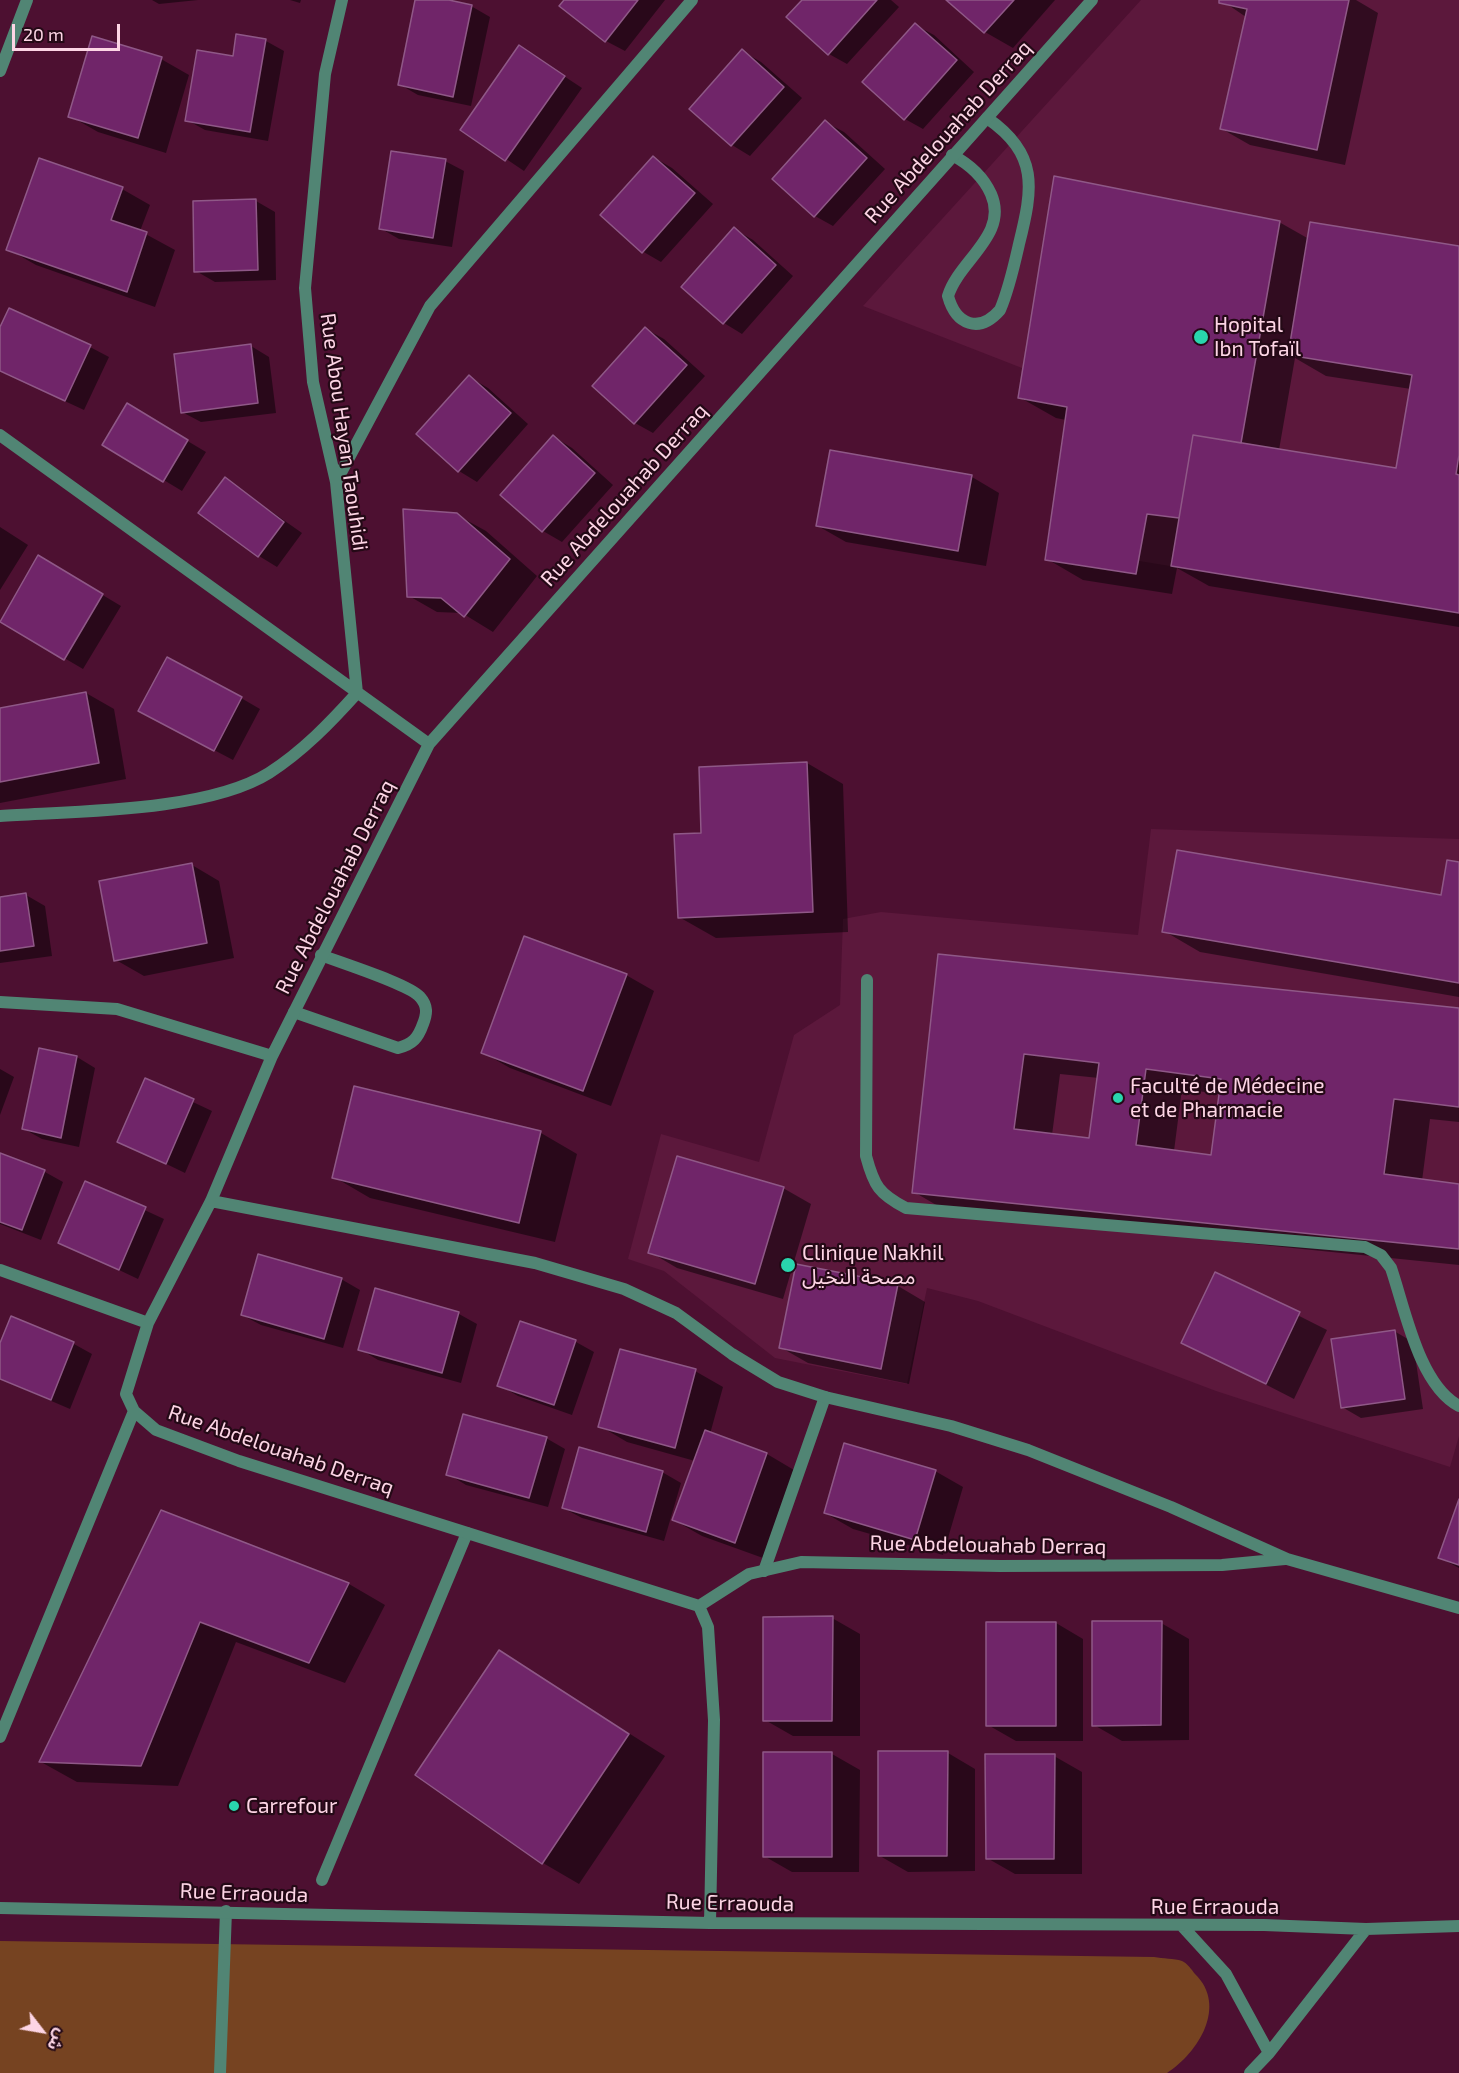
<!DOCTYPE html>
<html>
<head>
<meta charset="utf-8">
<style>
	body { margin:0 }
	#map { position:relative; width:1459px; height:2073px; overflow:hidden; background:#4d1031; font-family:"Exo 2","Noto Sans Arabic",sans-serif }
	canvas { display:block }
	.north { position:absolute; left:12px; top:2001px; width:60px; height:60px; -webkit-text-stroke:4px #240916; paint-order:stroke; rotate:121deg; font-size:16px; font-weight:700; line-height:24px; text-align:center; color:#fdd5e5 }
	.north::after { content:''; display:block; margin:auto; width:21px; height:27px; background:#fdd5e5; clip-path:polygon(50% 0,100% 100%,50% 72%,0 100%) }
	.scale { position:absolute; left:12px; top:24px; width:108px; height:27px; box-sizing:border-box; border:3px solid #fdd5e5; border-top:0; padding-left:8px; font-size:18px; line-height:21px; white-space:nowrap; color:#fdd5e5; -webkit-text-stroke:4px #240916; paint-order:stroke }
</style>
</head>
<body>
<div id="map">
<canvas width="1459" height="2073"></canvas>
<div class="north">ش</div>
<div class="scale">20 m</div>
</div>
<script>
const c = document.querySelector('canvas').getContext('2d');
c.lineJoin = 'round';
function paint(path, color) { c.fillStyle = color; c.fill(path, 'evenodd'); }
function stroke(path, color, width, dash) { c.strokeStyle = color; c.lineWidth = width; c.lineCap = dash ? 'butt' : 'round'; c.setLineDash(dash || []); c.stroke(path); }
function write(font, color, halo, rows, align = 'center') {
  c.font = font + ' "Exo 2","Noto Sans Arabic",sans-serif'; c.lineWidth = 4.5; c.setLineDash([]); c.textBaseline = 'middle'; c.strokeStyle = halo; c.fillStyle = color; for (const [text, x, y, turn = 0] of rows) {
    c.save(); c.translate(x, y); c.rotate((+turn || 0) * Math.PI / 180); c.textAlign = isNaN(turn) ? turn : align; if (halo) c.strokeText(text, 0, 0); c.fillText(text, 0, 0); c.restore();
  }
}
const built = new Path2D(`
	M1141,0H1459V613L1139,561L1136,574L1045,560L1067,407L1018,398L1022,368L863,306Z
	M1151,829L1459,839V1436L1450,1467L1216,1391L978,1301L927,1288L907,1384L775,1358L664,1271L628,1259L661,1134L759,1162L794,1035L840,1005L843,919L881,912L1138,935Z`);
const green = new Path2D(`
	M0,1941L1154,1957C1163,1959 1174,1958 1182,1961C1187,1963 1192,1970 1195,1974C1228,2006 1198,2053 1167,2073H0Z`);
const shadow = new Path2D(`
	M152,0H198L159,4Z
	M290,0H301L300,3Z
	M417,0H441L471,6L490,17L471,106L418,95L399,84Z
	M565,0H665L625,51L606,41L561,5Z
	M804,0H891L899,7L847,64L829,54Z
	M949,0H1055L1013,48L985,32Z
	M1221,0H1356L1378,13L1345,165L1250,145L1222,129L1246,17Z
	M915,25L934,35L974,72L923,129L905,119Z
	M238,36L266,41L284,51L268,141L205,130L187,120L234,58Z
	M520,47L582,88L524,171L462,129Z
	M742,51L761,62L802,98L750,156L732,145Z
	M161,59L189,75L166,153L98,132L70,116Z
	M825,122L844,132L885,169L833,226L815,216Z
	M653,157L672,168L713,204L661,262L642,251Z
	M445,161L464,171L452,247L399,239L380,228Z
	M122,189L150,205L140,231L175,250L155,307L36,265L8,249Z
	M256,201L275,212L276,280L215,282L196,271Z
	M1279,222L1309,239L1459,247V627L1209,586L1177,568L1172,594L1083,580L1047,559L1066,420L1056,418L1019,397ZM1295,358L1326,376L1411,389L1398,470L1279,450Z
	M734,229L753,240L793,276L742,334L724,323Z
	M646,329L664,339L705,376L653,433L635,423Z
	M0,330L90,347L109,357L84,410L0,371Z
	M251,346L269,357L276,413L201,422L182,412Z
	M469,377L488,388L528,424L477,482L459,471Z
	M127,405L206,452L182,491L104,444Z
	M554,437L572,448L613,485L562,542L543,531L502,495Z
	M972,477L999,493L986,566L846,542L818,526Z
	M225,479L302,533L277,567L259,556Z
	M457,515L486,531L537,576L493,632L462,613L437,612L409,596Z
	M0,527L28,545L0,590Z
	M39,557L121,606L83,669L1,621Z
	M86,693L114,709L126,779L0,803V710Z
	M241,698L260,709L233,760L159,721Z
	M807,763L843,784L848,932L716,938L679,917L703,834Z
	M1459,863V997L1200,952L1164,931L1443,897Z
	M192,865L219,881L234,958L144,976L116,960Z
	M26,895L45,906L52,956L0,963V899Z
	M939,956L1459,1010V1122L1430,1119L1422,1181L1459,1185V1265L950,1213L914,1192ZM1060,1074L1099,1078L1090,1140L1052,1135ZM1182,1089L1220,1094L1212,1156L1174,1151Z
	M626,975L654,991L611,1106L510,1068L482,1052Z
	M40,1050L77,1057L95,1068L79,1147L42,1139L24,1129Z
	M0,1069L14,1077L0,1115Z
	M146,1080L212,1111L185,1173L119,1141Z
	M355,1088L541,1133L577,1154L555,1242L370,1198L334,1177Z
	M0,1155L45,1172L63,1182L41,1240L0,1224Z
	M86,1183L164,1219L138,1279L60,1242Z
	M783,1188L811,1204L783,1299L677,1268L650,1252Z
	M1216,1274L1327,1330L1294,1399L1183,1342Z
	M341,1279L360,1290L343,1348L261,1325L242,1315Z
	M898,1286L925,1302L909,1384L808,1363L780,1347Z
	M376,1290L459,1314L477,1324L461,1383L378,1360L360,1349Z
	M12,1318L74,1344L92,1354L70,1409L0,1379V1347Z
	M521,1323L576,1342L594,1352L572,1415L518,1396L499,1385Z
	M1394,1331L1413,1342L1423,1409L1361,1418L1342,1407Z
	M695,1371L723,1387L710,1434L767,1454L794,1470L763,1558L702,1536L674,1520L695,1461L627,1442L600,1426Z
	M546,1438L565,1449L548,1507L466,1485L448,1474Z
	M935,1471L963,1487L943,1555L853,1529L825,1513Z
	M662,1472L681,1483L664,1541L582,1518L563,1508Z
	M1459,1503V1568L1440,1558Z
	M162,1512L349,1584L385,1605L345,1683L236,1642L178,1786L77,1782L41,1762Z
	M832,1618L860,1634V1736H793L765,1720Z
	M1056,1623L1083,1639V1741H1016L988,1725Z
	M1161,1623L1189,1639V1740L1122,1741L1094,1725Z
	M500,1652L665,1756L579,1884L543,1863L417,1775Z
	M948,1753L975,1769V1871L908,1872L880,1856Z
	M832,1754L860,1770L859,1872H792L764,1856Z
	M1054,1756L1082,1772V1874H1015L987,1858Z`);
const building = new Path2D(`
	M415,0H449L472,5L453,97L398,85Z
	M564,0H638L605,42L559,6Z
	M802,0H877L828,55L786,17Z
	M946,0H1014L984,33Z
	M1219,0H1349L1317,150L1220,129L1247,9L1219,3Z
	M915,23L957,60L904,120L862,82Z
	M236,34L266,39L250,132L185,121L197,50L233,56Z
	M92,36L162,57L138,138L68,117Z
	M519,45L565,76L505,161L460,130Z
	M742,49L784,87L731,146L689,109Z
	M825,120L867,158L814,217L772,179Z
	M391,151L446,159L433,238L379,229Z
	M653,156L695,193L642,253L600,215Z
	M39,158L123,187L111,220L147,232L127,292L6,250Z
	M1054,176L1280,221L1241,443L1193,435L1179,518L1147,514L1136,574L1045,560L1067,407L1018,398Z
	M256,199L258,270L194,272L193,201Z
	M1310,222L1459,246V455L1456,474L1459,475V613L1171,566L1193,435L1396,468L1412,375L1288,355Z
	M734,227L776,265L723,324L681,287Z
	M9,308L91,345L65,401L0,371V327Z
	M645,327L687,365L634,424L592,386Z
	M251,344L258,403L181,413L174,354Z
	M469,375L511,413L458,472L416,434Z
	M127,403L188,440L163,482L102,445Z
	M553,435L595,473L542,532L500,495Z
	M830,450L972,475L958,551L816,526Z
	M225,477L284,522L258,557L198,513Z
	M403,509L457,513L510,559L464,617L441,598L407,597Z
	M38,555L103,594L64,660L0,622Z
	M167,657L242,697L214,751L138,711Z
	M86,692L99,763L0,782V708Z
	M807,762L813,912L678,918L674,834L701,833L699,767Z
	M1177,850L1441,895L1447,860L1459,862V983L1162,932Z
	M192,863L207,943L114,961L99,881Z
	M26,893L34,946L0,951V897Z
	M524,936L627,974L583,1091L481,1053Z
	M938,954L1459,1008V1107L1394,1099L1384,1174L1459,1184V1249L912,1193ZM1024,1054L1099,1063L1089,1138L1014,1129ZM1146,1069L1221,1079L1211,1155L1136,1145Z
	M39,1048L77,1056L61,1138L22,1129Z
	M145,1078L194,1099L166,1164L117,1142Z
	M354,1086L541,1131L519,1223L332,1178Z
	M0,1153L45,1170L22,1230L0,1222Z
	M677,1156L784,1187L755,1284L648,1253Z
	M85,1181L146,1207L119,1270L58,1243Z
	M258,1254L342,1278L324,1339L241,1315Z
	M796,1264L898,1284L881,1369L779,1348Z
	M1215,1272L1300,1312L1266,1384L1181,1343Z
	M375,1288L459,1312L442,1373L358,1350Z
	M11,1316L74,1342L51,1400L0,1379V1343Z
	M520,1321L576,1340L554,1405L497,1386Z
	M1395,1330L1405,1399L1341,1408L1331,1339Z
	M620,1349L696,1369L675,1448L598,1427Z
	M463,1414L547,1437L529,1498L446,1475Z
	M705,1430L767,1453L735,1543L672,1520Z
	M844,1443L936,1470L915,1540L824,1513Z
	M579,1447L663,1471L646,1532L562,1508Z
	M1459,1499V1565L1438,1558Z
	M161,1510L349,1583L309,1663L200,1622L141,1766L39,1762Z
	M833,1616L832,1721H763V1617Z
	M1092,1621H1162L1161,1725L1092,1726Z
	M986,1622H1056V1726H986Z
	M499,1650L629,1734L542,1864L415,1775Z
	M878,1751H948L947,1856H878Z
	M763,1752H832V1857H763Z
	M985,1754H1055L1054,1859H986Z`);
const service = new Path2D(`
	M952,155C969,164 983,176 991,194C1009,235 959,260 948,296C956,325 979,334 1000,310C1009,289 1014,266 1019,244C1033,188 1039,154 987,118
	M867,980L866,1156C874,1186 879,1194 906,1208L1365,1247L1381,1255L1391,1268C1405,1309 1419,1385 1459,1406
	M294,1012L398,1048C413,1044 418,1038 423,1024C427,1014 428,1006 420,997C409,984 341,963 321,955
	M220,2073L226,1911`);
const pedestrian = new Path2D(`
	M764,1571L825,1397
	M322,1880L467,1533`);
const minor = new Path2D(`
	M0,71L27,0
	M0,435L429,744
	M336,482L430,306L692,0
	M0,816C75,811 207,812 269,773C303,751 330,723 357,693L336,482L313,382L305,288L325,74L342,0
	M0,1002L117,1009L272,1056
	M211,1201L535,1263L624,1289L676,1313L732,1354L778,1382L825,1397L951,1426L1028,1450L1171,1507L1287,1559L1459,1608
	M0,1270L148,1323
	M699,1606L749,1574L801,1562L1000,1566L1222,1565L1285,1559
	M0,1737L134,1411
	M0,1908L710,1923L1264,1925L1366,1929L1459,1926
	M710,1923L714,1720L708,1627L699,1606L239,1461L156,1430L134,1411L126,1394L148,1323L211,1201L272,1056L429,744L1092,0
	M1183,1927L1226,1974L1269,2053
	M1250,2073L1269,2053L1366,1929`);
const markers = [
	[1201,337,8,"#29d5ad"],
	[1118,1098,6,"#29d5ad"],
	[788,1265,8,"#29d5ad"],
	[234,1806,6,"#29d5ad"]
];
const streetNames = [
	["Rue Abdelouahab Derraq",948,132,-48],
	["Rue Abou Hayan Taouhidi",344,432,82],
	["Rue Abdelouahab Derraq",624,495,-48],
	["Rue Abdelouahab Derraq",335,887,-63],
	["Rue Abdelouahab Derraq",281,1450,19],
	["Rue Abdelouahab Derraq",988,1545,1],
	["Rue Erraouda",244,1893,2],
	["Rue Erraouda",730,1903,1],
	["Rue Erraouda",1215,1907]
];
const poiNames = [
	["Hopital",1214,325],
	["Ibn Tofaïl",1214,349],
	["Faculté de Médecine",1130,1086],
	["et de Pharmacie",1130,1110],
	["Clinique Nakhil",802,1253],
	["مصحة النخيل",802,1277],
	["Carrefour",246,1806]
];
paint(built, '#5c183c');
paint(green, '#764321');
paint(shadow, '#0007');
paint(building, '#702569');
stroke(building, '#8f5887', 1.5);
stroke(service, '#518574', 12);
stroke(pedestrian, '#518574', 12);
stroke(minor, '#518574', 12);
for (const [x, y, r, color] of markers) { const dot = new Path2D(); dot.arc(x, y, r, 0, 2 * Math.PI); c.fillStyle = color; c.fill(dot); stroke(dot, '#240916', 2); }
write('21px', '#fdd5e5', '#240916', streetNames);
write('21px', '#fdd5e5', '#240916', poiNames, 'left');
</script>
</body>
</html>
